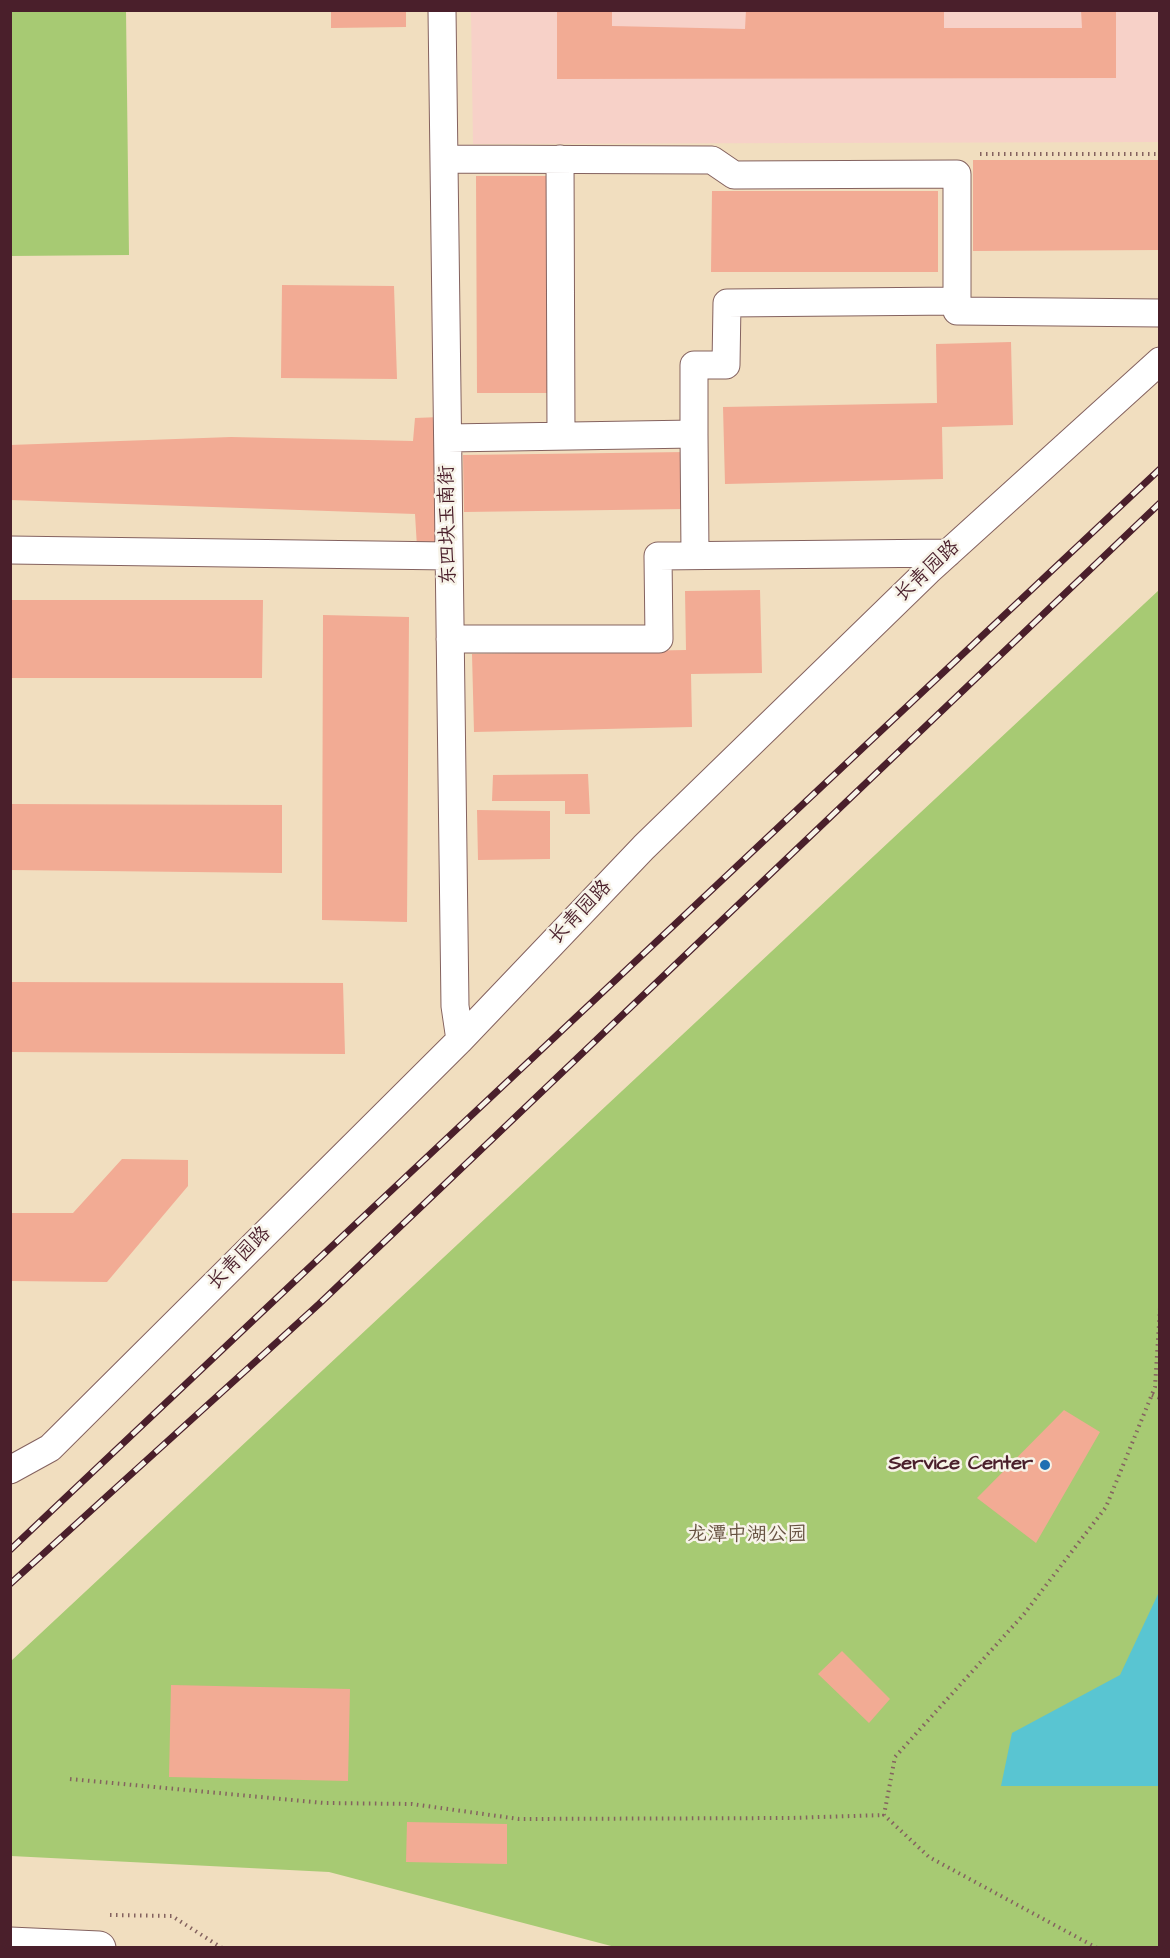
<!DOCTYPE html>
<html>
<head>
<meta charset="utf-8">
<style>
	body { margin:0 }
	#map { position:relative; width:1170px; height:1958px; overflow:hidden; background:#f1debf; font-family:"Architects Daughter",sans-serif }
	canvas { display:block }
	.frame { position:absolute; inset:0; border:12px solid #4a1f2b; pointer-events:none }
</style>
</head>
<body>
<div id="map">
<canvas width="1170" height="1958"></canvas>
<div class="frame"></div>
</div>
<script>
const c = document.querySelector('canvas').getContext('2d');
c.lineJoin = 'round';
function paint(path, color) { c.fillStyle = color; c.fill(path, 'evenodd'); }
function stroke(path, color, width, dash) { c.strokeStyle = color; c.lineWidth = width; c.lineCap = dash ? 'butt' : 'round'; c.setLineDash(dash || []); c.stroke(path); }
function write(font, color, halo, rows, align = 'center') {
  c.font = font + ' "Architects Daughter","LXGW WenKai TC",sans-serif'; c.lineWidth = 5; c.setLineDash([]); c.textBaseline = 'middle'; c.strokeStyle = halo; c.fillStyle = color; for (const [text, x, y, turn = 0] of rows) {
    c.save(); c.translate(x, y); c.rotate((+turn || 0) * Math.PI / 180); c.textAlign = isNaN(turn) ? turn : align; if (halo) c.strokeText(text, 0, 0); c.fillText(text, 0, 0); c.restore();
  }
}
const built = new Path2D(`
	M471,11H1159V142L473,144Z`);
const green = new Path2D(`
	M10,11H126L129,255L11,256Z
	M1159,590V1947H615L329,1872L11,1856V1661Z`);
const water = new Path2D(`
	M1159,1592V1786H1001L1012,1733L1120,1675Z`);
const building = new Path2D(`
	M331,10H406V27L331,28Z
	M557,10H612V26L745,29L746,10H944V28H1082L1081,10H1116V78L557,79Z
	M973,160H1160V250L973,251Z
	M476,176H553V393H477Z
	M712,191H938V272H711Z
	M282,285L394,286L397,379L281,378Z
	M1011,342L1013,425L942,427L943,479L725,484L723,407L937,403L936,344Z
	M440,417L443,547H417L415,514L10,500V445L231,437L413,441L415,418Z
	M685,452L686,509L464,512L463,455Z
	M760,590L762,673L691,674L692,727L474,732L472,654L686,650L685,591Z
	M10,600H263L262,678H10Z
	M323,615L409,617L407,922L322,920Z
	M588,774L590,814H565V801H492L493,775Z
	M10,804L282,805V873L10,870Z
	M477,810L550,811V859L478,860Z
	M10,982L343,983L345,1054L10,1052Z
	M122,1159L188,1160V1186L107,1282L10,1281V1213H73Z
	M1064,1410L1100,1432L1036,1543L977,1498Z
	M842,1651L890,1699L869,1723L818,1674Z
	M171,1685L350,1689L348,1781L169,1777Z
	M407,1822L507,1824V1864L406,1862Z`);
const path = new Path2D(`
	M980,154H1160
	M1152,1395L1160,1398
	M70,1779L324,1803L412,1804L519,1819L790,1818L884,1815
	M110,1915L172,1916L222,1948
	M1097,1948L929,1857L884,1815L895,1757L1024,1614L1106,1507L1155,1387L1160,1308`);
const minor = new Path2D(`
	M442,10L455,1006L460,1040
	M444,159L712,160L734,175L957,174V311L1160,313
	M560,159L561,436
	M694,434L695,555
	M448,438L694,434V365H726L727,303L957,301
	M10,550L449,556
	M450,639H659L658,556L948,553
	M10,1470L50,1448L460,1040L644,847L928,571L1160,361`);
const tertiary = new Path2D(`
	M10,1944L99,1948`);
const rail = new Path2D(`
	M10,1550L296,1280L1160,469
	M10,1584L319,1304L1160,503`);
const markers = [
	[1045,1465,6,"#1f6fb2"]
];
const streetNames = [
	["东四块玉南街",449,525,-91],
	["长青园路",928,572,-43],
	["长青园路",581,913,-46],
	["长青园路",240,1259,-45]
];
const poiNames = [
	["Service Center",1033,1465]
];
const parkNames = [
	["龙潭中湖公园",747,1536]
];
paint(built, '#f7d1c8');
paint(green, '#a7ca73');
paint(water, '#59c5d2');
paint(building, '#f2ab94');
stroke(minor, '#84625f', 29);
stroke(tertiary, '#84625f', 35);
stroke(path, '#84625f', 4, [1.5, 4.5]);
stroke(minor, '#fff', 27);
stroke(tertiary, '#fff', 33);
stroke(rail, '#4a1f2b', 7);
stroke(rail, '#f7f3e8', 4.5, [14]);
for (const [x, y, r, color] of markers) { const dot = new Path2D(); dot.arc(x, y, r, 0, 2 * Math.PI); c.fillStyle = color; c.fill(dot); stroke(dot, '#f7f3e8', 2); }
write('20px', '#4a1f2b', '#f7f3e8', streetNames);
write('bold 20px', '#4a1f2b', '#f7f3e8', poiNames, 'right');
write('20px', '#665241', '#f7f3e8', parkNames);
</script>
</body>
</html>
